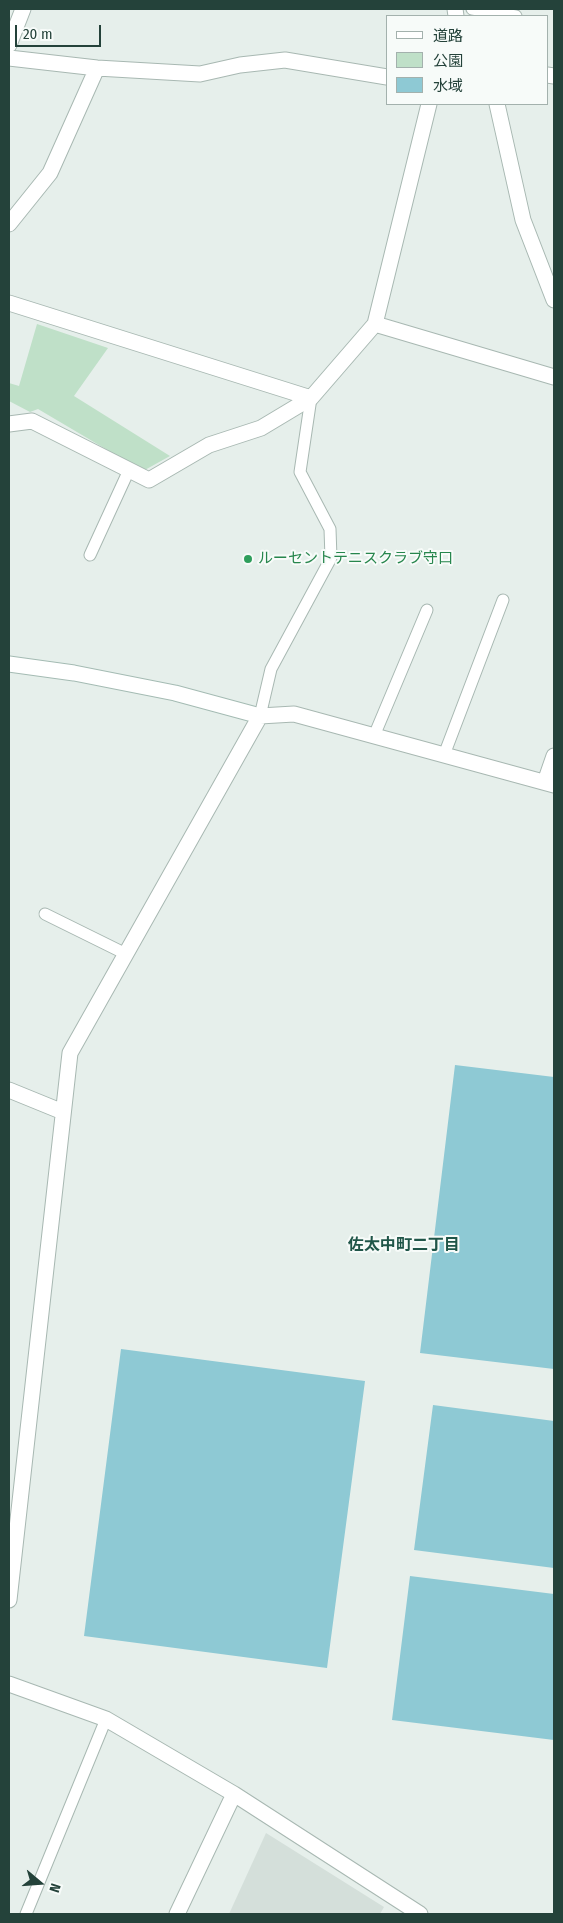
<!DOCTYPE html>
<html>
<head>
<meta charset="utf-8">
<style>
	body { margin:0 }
	#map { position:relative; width:563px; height:1923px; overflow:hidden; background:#e6efeb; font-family:"Fira Sans Condensed","Noto Sans JP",sans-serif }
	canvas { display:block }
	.frame { position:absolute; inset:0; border:10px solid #24423a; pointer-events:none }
	.legend { position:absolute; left:386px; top:15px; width:162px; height:90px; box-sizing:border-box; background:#f7fbf9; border:1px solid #a3b1ad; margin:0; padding:6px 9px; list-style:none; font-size:15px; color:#24423a }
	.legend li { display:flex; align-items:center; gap:10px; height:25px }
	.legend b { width:25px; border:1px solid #a3b1ad }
	.north { position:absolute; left:15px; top:1858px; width:50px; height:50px; -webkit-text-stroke:4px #f7fbf9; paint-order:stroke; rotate:108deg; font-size:14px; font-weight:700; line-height:20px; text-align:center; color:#24423a }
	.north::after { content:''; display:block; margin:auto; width:18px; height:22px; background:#24423a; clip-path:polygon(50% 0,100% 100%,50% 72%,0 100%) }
	.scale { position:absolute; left:15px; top:25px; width:86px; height:22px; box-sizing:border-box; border:2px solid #24423a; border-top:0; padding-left:6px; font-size:15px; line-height:18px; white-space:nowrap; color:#24423a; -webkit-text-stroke:4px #f7fbf9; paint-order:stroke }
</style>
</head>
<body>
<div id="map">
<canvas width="563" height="1923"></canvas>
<div class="frame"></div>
<ul class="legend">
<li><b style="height:6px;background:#fff"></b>道路</li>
<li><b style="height:14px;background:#bfe0c8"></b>公園</li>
<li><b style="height:14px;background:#8ec9d4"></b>水域</li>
</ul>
<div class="north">N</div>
<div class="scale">20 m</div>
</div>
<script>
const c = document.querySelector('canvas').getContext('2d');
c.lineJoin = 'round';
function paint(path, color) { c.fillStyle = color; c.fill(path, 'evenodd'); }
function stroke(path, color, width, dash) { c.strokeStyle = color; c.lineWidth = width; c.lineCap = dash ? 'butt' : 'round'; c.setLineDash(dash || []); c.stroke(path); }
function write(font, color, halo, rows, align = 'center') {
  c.font = font + ' "Fira Sans Condensed","Noto Sans JP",sans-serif'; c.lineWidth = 4; c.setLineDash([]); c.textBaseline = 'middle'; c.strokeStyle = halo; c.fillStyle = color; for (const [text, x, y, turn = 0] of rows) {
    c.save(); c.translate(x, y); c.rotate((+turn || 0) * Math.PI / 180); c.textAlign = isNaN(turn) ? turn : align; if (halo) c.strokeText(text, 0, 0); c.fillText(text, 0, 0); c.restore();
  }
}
const built = new Path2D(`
	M266,1833L384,1907L380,1914H229Z`);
const green = new Path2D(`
	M37,324L108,348L74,396L170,456L143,471L38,409L30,412L9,401V383L19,386Z`);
const water = new Path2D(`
	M455,1065L554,1077V1369L420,1353Z
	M121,1349L365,1381L327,1668L84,1636Z
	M433,1405L554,1421V1568L414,1550Z
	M410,1576L554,1594V1740L392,1720Z`);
const lane = new Path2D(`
	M472,9L516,16
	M90,555L129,470
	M260,716L271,669L331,558L330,529L300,472L311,398
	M374,736L427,610
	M444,755L503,600
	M45,914L126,954
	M26,1914L106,1719`);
const street = new Path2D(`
	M455,9L456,16
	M9,45L23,9
	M9,58L97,68L200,74L240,65L285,60L387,77
	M547,75L554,76
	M497,104L523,220L554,300
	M9,224L50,173L97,68
	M9,303L311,398
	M375,324L554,377
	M9,424L32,421L149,480L209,445L261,428L311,398L375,324L429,104
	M545,782L554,756
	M9,1090L63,1112
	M9,1600L70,1053L260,716L294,714L554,785
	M9,1684L106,1719L234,1794L420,1914
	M177,1914L234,1794`);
const secondary = new Path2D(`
	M9,664L74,673L175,693L260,716`);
const markers = [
	[248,559,5,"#2e9e5b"]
];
const leisureNames = [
	["ルーセントテニスクラブ守口",258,559]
];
const neighbourhoodNames = [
	["佐太中町二丁目",404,1246]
];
paint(built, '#d4dfda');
paint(green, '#bfe0c8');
paint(water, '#8ec9d4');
stroke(lane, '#a8b8b2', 13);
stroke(street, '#a8b8b2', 17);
stroke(secondary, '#a4bbb3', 17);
stroke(lane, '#fff', 11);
stroke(street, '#fff', 15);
stroke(secondary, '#fff', 15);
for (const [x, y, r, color] of markers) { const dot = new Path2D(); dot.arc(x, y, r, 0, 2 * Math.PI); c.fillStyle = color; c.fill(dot); stroke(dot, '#f7fbf9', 2); }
write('15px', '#27864d', '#f7fbf9', leisureNames, 'left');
write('bold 16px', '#1f5548', '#f7fbf9', neighbourhoodNames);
</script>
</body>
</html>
